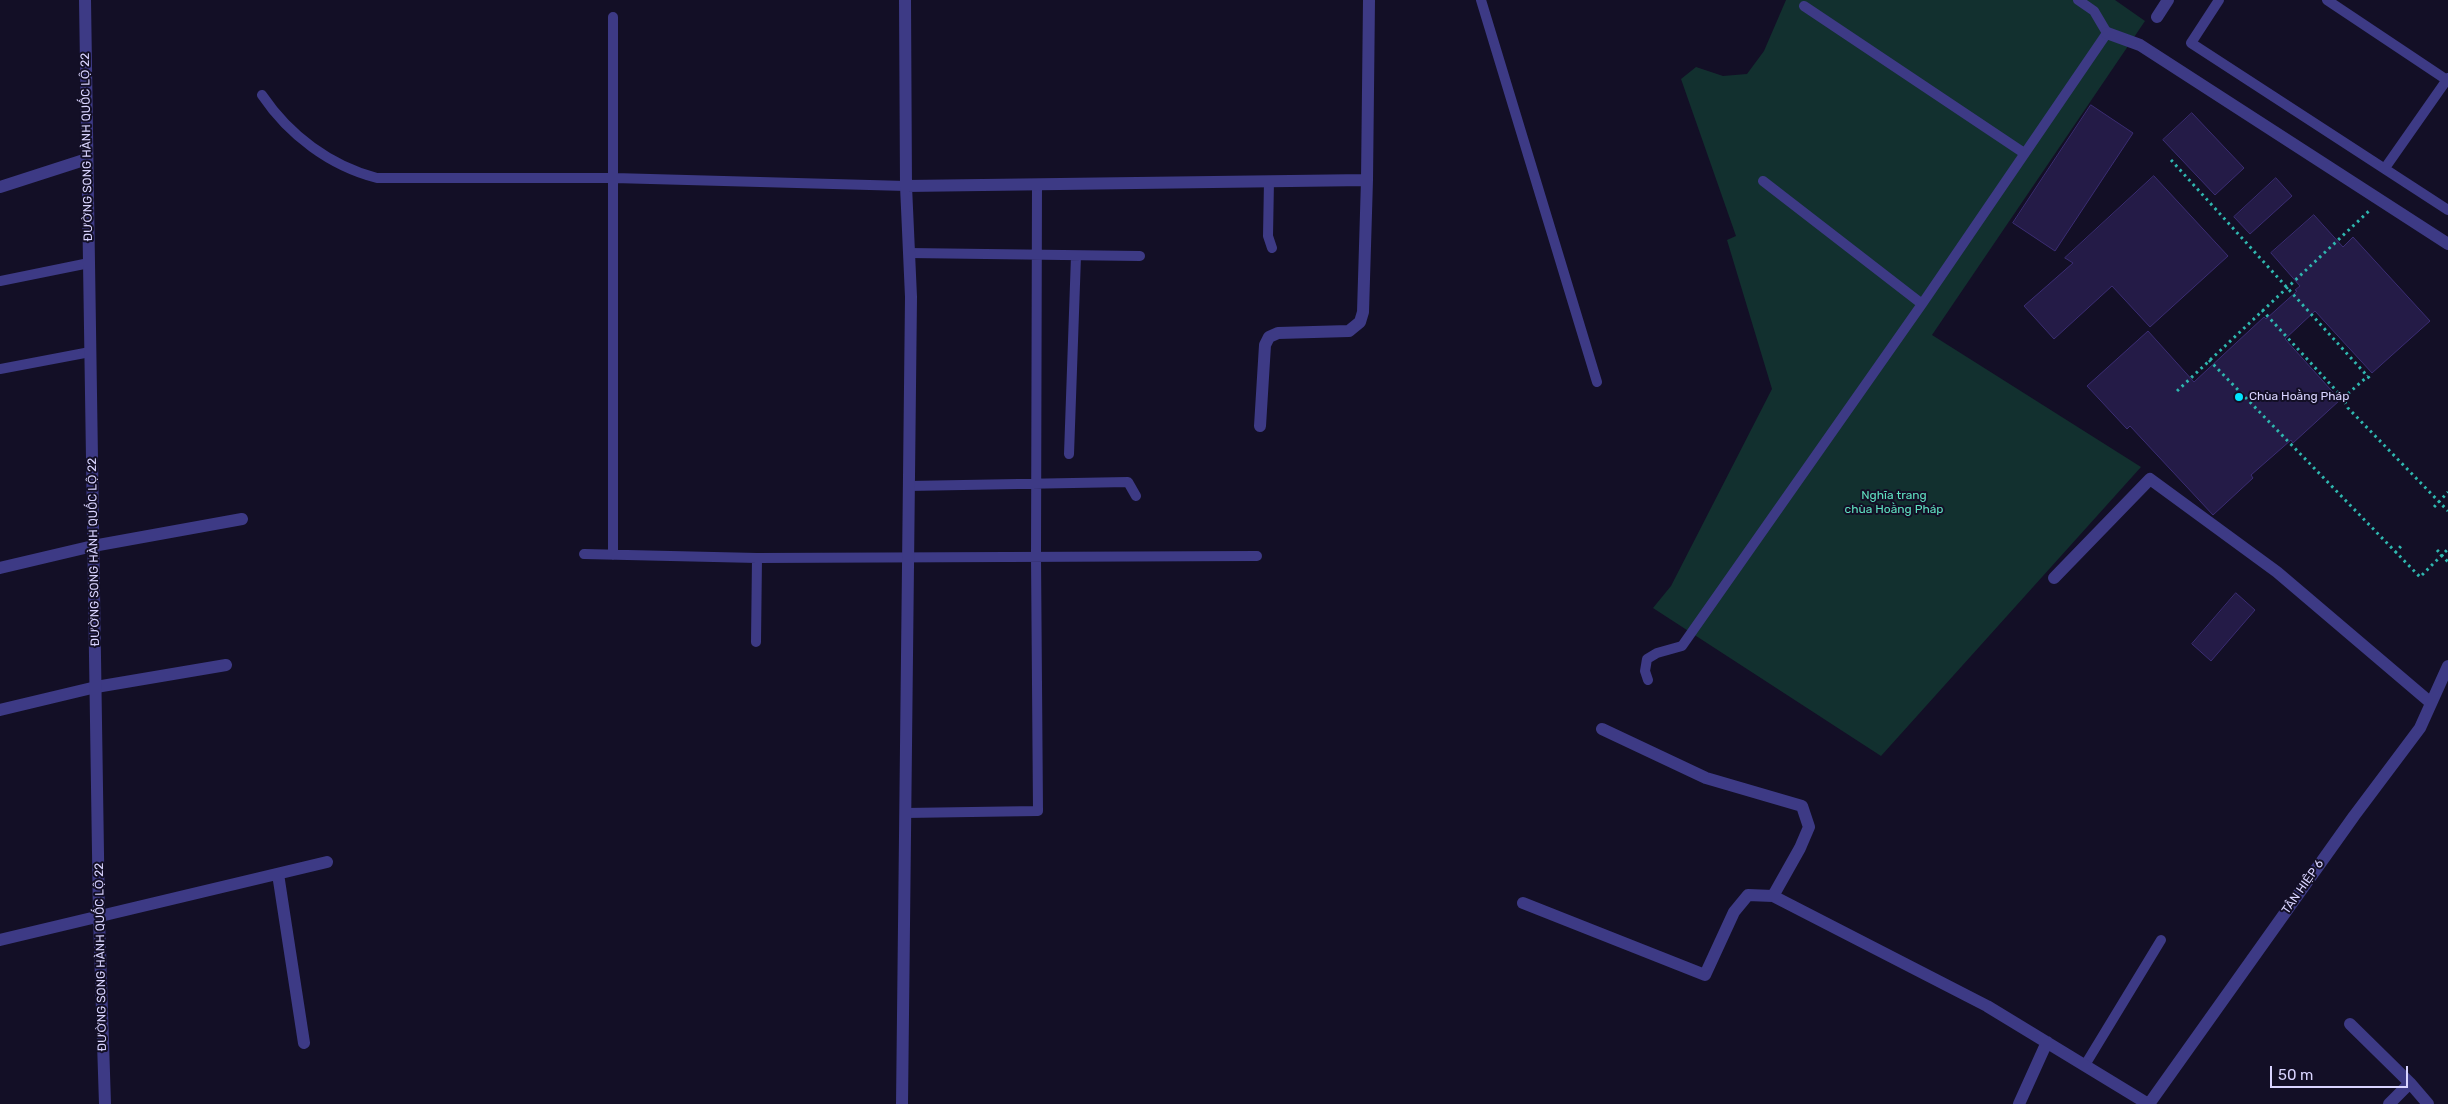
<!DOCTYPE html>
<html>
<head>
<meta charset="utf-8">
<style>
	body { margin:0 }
	#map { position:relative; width:2448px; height:1104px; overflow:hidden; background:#130f26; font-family:Rubik,sans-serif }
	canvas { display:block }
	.scale { position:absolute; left:2270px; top:1066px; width:138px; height:22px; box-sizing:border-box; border:2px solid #d9d4ff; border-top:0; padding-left:6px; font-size:15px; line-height:18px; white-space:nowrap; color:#d9d4ff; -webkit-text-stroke:4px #130f26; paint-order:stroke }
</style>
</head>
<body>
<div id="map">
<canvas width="2448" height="1104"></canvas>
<div class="scale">50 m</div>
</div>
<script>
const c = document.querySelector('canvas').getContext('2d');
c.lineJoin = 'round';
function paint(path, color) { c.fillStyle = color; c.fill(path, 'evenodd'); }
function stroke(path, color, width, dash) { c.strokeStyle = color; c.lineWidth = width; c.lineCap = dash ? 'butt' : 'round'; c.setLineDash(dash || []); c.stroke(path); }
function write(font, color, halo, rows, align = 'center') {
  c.font = font + ' Rubik,sans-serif'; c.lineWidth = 4; c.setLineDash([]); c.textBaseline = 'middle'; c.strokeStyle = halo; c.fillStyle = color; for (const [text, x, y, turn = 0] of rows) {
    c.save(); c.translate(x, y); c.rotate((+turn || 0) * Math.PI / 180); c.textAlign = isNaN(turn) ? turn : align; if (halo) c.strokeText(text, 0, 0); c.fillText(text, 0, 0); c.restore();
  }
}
const green = new Path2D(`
	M1786,0H2115L2145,21L1932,335L2141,467L1881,756L1653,608L1671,586L1772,389L1727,240L1736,236L1681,79L1696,67L1723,76L1747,74L1764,51Z`);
const building = new Path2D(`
	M2091,105L2133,133L2055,251L2013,223Z
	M2192,113L2244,168L2215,195L2163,140Z
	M2154,176L2228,256L2150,327L2112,286L2054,339L2024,306L2073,263L2065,258Z
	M2276,178L2292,196L2250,234L2234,217Z
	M2314,215L2343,247L2353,237L2430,321L2372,373L2315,311L2285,339L2340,400L2293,443L2291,440L2251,475L2253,478L2213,515L2130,426L2127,429L2087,386L2148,331L2194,382L2264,317L2266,319L2297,291L2295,290L2300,286L2271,253Z
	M2236,593L2255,610L2211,661L2192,644Z`);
const path = new Path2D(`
	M2171,160L2371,380
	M2262,310L2343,398L2348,408L2448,511
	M2209,360L2420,577L2448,549
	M2177,391L2369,211
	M2343,398L2368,376
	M2434,507L2448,492
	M2437,550L2448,562
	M2395,553L2401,546`);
const service = new Path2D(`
	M1481,0L1597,382
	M2219,0L2191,43L2448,210
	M2327,0L2447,80
	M1804,6L2024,153
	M262,95C289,135 330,166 377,178H614L906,186
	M2385,168L2448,78
	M1269,181L1268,236L1272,248
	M1763,181L1922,304
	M909,253L1140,256
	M0,281L89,263
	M0,369L90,352
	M1069,454L1076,256
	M908,486L1128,482L1136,496
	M584,554L757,558L1257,556
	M613,555V17
	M756,642L757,558
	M1648,680L1645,671L1647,659L1657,653L1682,646L1922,304L2107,33L2094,11L2078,0
	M905,813L1038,811L1036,557L1037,184
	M2085,1065L2161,940`);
const minor = new Path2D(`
	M2157,17L2168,0
	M2107,33L2140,45L2448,244
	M906,186L1367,180
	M0,187L87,159
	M1260,426L1265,345L1269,337L1278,333L1349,331L1360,322L1363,312L1367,180L1369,0
	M0,568L93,546L242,519
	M2054,578L2150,479L2277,572L2431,703
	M0,710L96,687L226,665
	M1602,729L1706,778L1802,806L1809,827L1800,848L1773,896
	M278,874L304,1043
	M1523,903L1705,975L1734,912L1748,895L1773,896L1987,1006L2148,1104
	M0,940L327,862
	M2350,1024L2410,1083L2389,1104
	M2410,1083L2428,1104
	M902,1104L911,297L906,186L905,0
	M2019,1104L2047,1042
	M2149,1104L2354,816L2420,728L2448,666`);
const tertiary = new Path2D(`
	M85,0L99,918L105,1104`);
const markers = [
	[2239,397,5,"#00e5ff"]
];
const streetNames = [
	["ĐƯỜNG SONG HÀNH QUỐC LỘ 22",87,147,-91],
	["ĐƯỜNG SONG HÀNH QUỐC LỘ 22",94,552,-91],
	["TÂN HIỆP 6",2303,887,-55],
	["ĐƯỜNG SONG HÀNH QUỐC LỘ 22",101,957,-91]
];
const poiNames = [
	["Chùa Hoằng Pháp",2249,397]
];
const parkNames = [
	["Nghĩa trang",1894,496],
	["chùa Hoằng Pháp",1894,510]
];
paint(green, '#12302f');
paint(building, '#241b47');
stroke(building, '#3b2d73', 1);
stroke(path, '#2fb8b0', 3, [2.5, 4]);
stroke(service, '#3d3a85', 10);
stroke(minor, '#3d3a85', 12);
stroke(tertiary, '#3d3a85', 12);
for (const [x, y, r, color] of markers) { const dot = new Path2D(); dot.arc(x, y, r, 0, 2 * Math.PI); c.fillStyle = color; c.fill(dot); stroke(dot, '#130f26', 2); }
write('12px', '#d9d4ff', '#130f26', streetNames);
write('12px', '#d9d4ff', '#130f26', poiNames, 'left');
write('12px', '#5fe0c0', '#130f26', parkNames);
</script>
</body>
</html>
